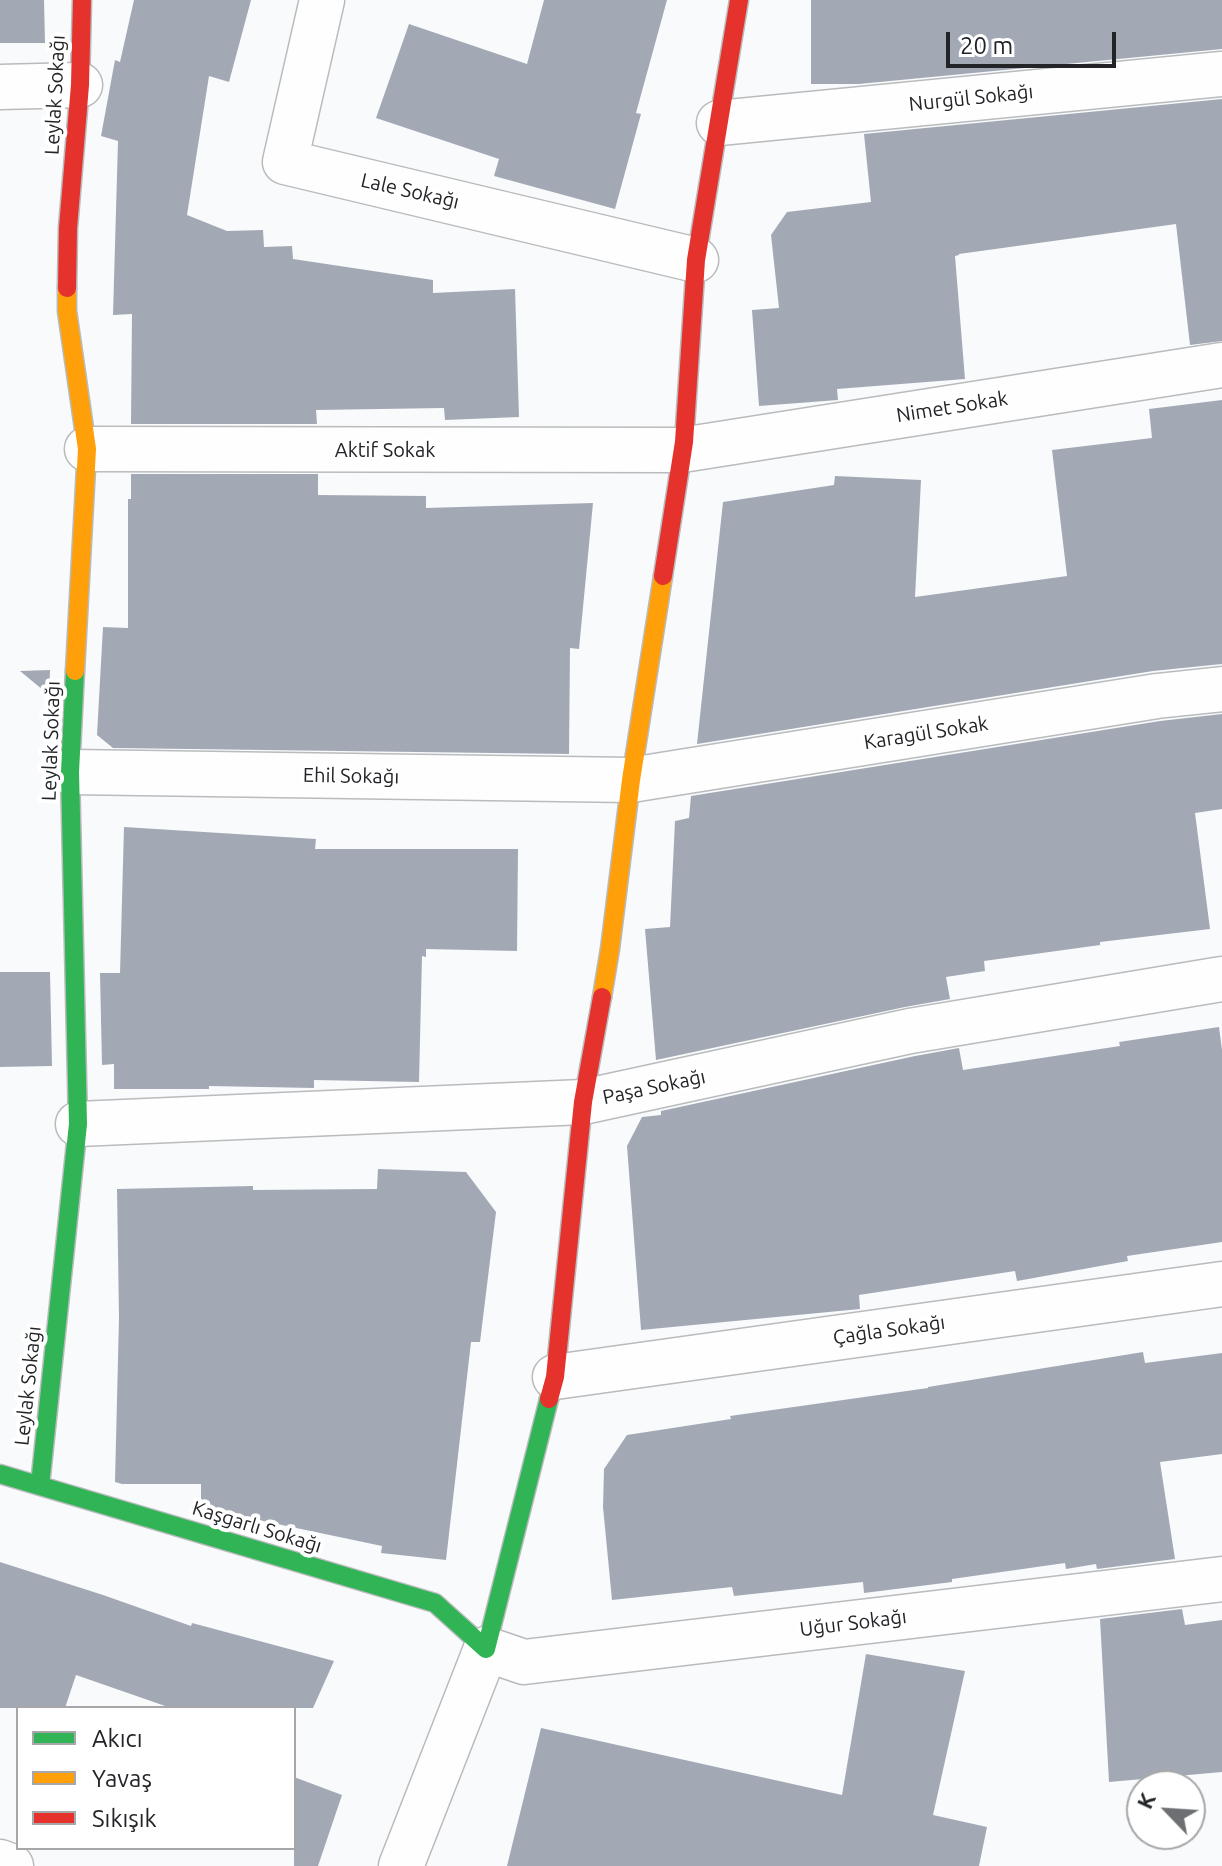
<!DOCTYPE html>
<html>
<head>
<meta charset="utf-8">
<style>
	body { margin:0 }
	#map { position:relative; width:1222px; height:1866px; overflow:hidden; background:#f8fafc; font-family:Ubuntu,sans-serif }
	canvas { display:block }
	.legend { position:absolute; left:16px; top:1706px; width:280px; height:144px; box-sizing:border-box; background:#fff; border:2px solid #a7a7a9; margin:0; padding:10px 14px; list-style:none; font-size:24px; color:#222427 }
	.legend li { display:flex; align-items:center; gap:16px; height:40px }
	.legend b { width:40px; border:2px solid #a7a7a9 }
	.north { position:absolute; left:1126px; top:1770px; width:80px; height:80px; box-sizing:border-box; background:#fff; border:2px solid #a7a7a9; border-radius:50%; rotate:295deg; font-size:22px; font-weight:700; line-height:32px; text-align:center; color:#222427 }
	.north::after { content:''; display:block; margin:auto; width:28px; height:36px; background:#6d6f72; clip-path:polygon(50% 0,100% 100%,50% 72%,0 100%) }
	.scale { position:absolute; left:946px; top:32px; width:170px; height:36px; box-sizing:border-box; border:4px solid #222427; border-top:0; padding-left:10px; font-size:24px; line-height:28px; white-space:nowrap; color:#222427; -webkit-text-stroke:6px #fff; paint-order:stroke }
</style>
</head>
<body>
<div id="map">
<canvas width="1222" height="1866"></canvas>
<ul class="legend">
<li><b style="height:10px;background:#30b455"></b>Akıcı</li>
<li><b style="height:10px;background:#ff9f0a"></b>Yavaş</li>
<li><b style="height:10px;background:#e5322d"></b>Sıkışık</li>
</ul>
<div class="north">K</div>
<div class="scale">20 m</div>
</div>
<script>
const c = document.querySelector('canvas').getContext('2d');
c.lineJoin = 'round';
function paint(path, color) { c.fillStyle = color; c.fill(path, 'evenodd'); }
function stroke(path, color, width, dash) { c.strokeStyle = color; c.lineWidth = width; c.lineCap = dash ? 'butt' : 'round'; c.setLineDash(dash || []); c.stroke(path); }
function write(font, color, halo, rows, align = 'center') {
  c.font = font + ' Ubuntu,sans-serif'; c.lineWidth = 8; c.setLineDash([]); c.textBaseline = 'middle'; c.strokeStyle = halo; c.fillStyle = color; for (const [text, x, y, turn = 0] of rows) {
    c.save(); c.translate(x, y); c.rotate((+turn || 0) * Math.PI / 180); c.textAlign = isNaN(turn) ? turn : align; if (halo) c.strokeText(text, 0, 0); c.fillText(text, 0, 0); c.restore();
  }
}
const building = new Path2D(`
	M0,0H44L45,43H0Z
	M134,0H251L229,82L209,76L187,215L227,231L263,230L264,247L292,246L293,259L433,280V293L515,289L519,417L445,420L444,408L316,410L317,424H131L132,314L113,315L118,141L101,136L115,60L120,62Z
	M544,0H667L636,113L641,114L615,209L494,176L499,159L376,118L409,24L527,64Z
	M811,0H1222V49L859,84H811Z
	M1222,99V341L1190,345L1176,224L959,254V255L955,256L965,379L837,389L838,400L759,406L752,310L779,308L771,235L787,212L871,202L864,134Z
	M1222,400V664L1153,671L697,744L723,502L834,485L835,476L921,480L915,597L1067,576L1052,450L1152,438L1149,409Z
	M131,474H318V495L426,496V508L593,503L579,649L570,648L569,754L113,748L97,735L103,627L128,628V499H131Z
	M50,670L49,695L20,671Z
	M1222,714V809L1195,813L1210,929L1100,942V945L984,961L985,971L946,977L950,999L905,1007L656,1060L645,929L670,927L675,821L689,818L691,796L1160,721Z
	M124,827L316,839L315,849H518L517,951L426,949V957L422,956L419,1082L314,1080V1088L209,1086V1089H114V1064L102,1065L100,973H120Z
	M0,972H50L52,1066L0,1067Z
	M1219,1027L1222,1050V1242L1127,1256L1128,1261L1017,1281L1015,1271L859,1295L860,1309L641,1330L627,1146L642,1117L661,1115V1111L915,1056L959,1048L963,1070L1120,1046L1119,1042Z
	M378,1169L466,1172L496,1212L480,1342H471L446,1560L381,1553L382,1546L201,1508V1484H122L115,1482L119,1318L117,1189L253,1186V1190L377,1189Z
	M1143,1352L1145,1363L1222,1353V1454L1160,1462L1175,1559L1097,1569L1096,1564L1066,1569L1065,1563L952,1579V1582L864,1593L863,1582L734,1596L732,1587L612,1600L603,1507L604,1469L627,1435L731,1419L730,1416L928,1388V1387Z
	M0,1562L103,1595L191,1626L192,1623L334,1661L313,1708H171L76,1675L65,1708H0Z
	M1182,1609L1185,1625L1222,1620V1772L1109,1782L1100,1619Z
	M866,1654L965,1671L933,1815L987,1827L979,1866H507L541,1728L842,1795Z
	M294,1777L342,1795L318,1866H294Z`);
const street = new Path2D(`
	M322,0L285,162L696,260
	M0,87L80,85
	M719,123L1222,74
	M87,449L682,450L1222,365
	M70,772L631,780L1157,696L1222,689
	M78,1124L583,1102L910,1031L1222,979
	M555,1377L1222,1284
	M0,1862L11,1866
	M401,1866L486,1649L524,1662L1222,1579`);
const fast = new Path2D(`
	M0,1474L435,1603L486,1649L549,1399
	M40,1485L78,1124L70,772L75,671`);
const slow = new Path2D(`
	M67,288V311L87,449L75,671
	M602,997L610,949L631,780L663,576`);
const jam = new Path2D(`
	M67,288L68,228L80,85L82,0
	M663,576L684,442L696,260L739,0
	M549,1399L555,1377L583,1102L602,997`);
const streetNames = [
	["Leylak Sokağı",55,95,-87],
	["Nurgül Sokağı",971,98,-6],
	["Lale Sokağı",410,191,13],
	["Nimet Sokak",952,407,-9],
	["Aktif Sokak",385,450],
	["Karagül Sokak",926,733,-9],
	["Leylak Sokağı",51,741,-88],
	["Ehil Sokağı",351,776,1],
	["Paşa Sokağı",654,1087,-12],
	["Çağla Sokağı",889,1330,-8],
	["Leylak Sokağı",28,1386,-84],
	["Kaşgarlı Sokağı",257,1527,17],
	["Uğur Sokağı",853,1623,-7]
];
paint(building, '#a3a9b4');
stroke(street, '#b9bbbd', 47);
stroke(fast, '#b9bbbd', 21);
stroke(slow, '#b9bbbd', 21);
stroke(jam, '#b9bbbd', 21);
stroke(street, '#fefeff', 44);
stroke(fast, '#30b455', 18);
stroke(slow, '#ff9f0a', 18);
stroke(jam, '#e5322d', 18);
write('20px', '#222427', '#fff', streetNames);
</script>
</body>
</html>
